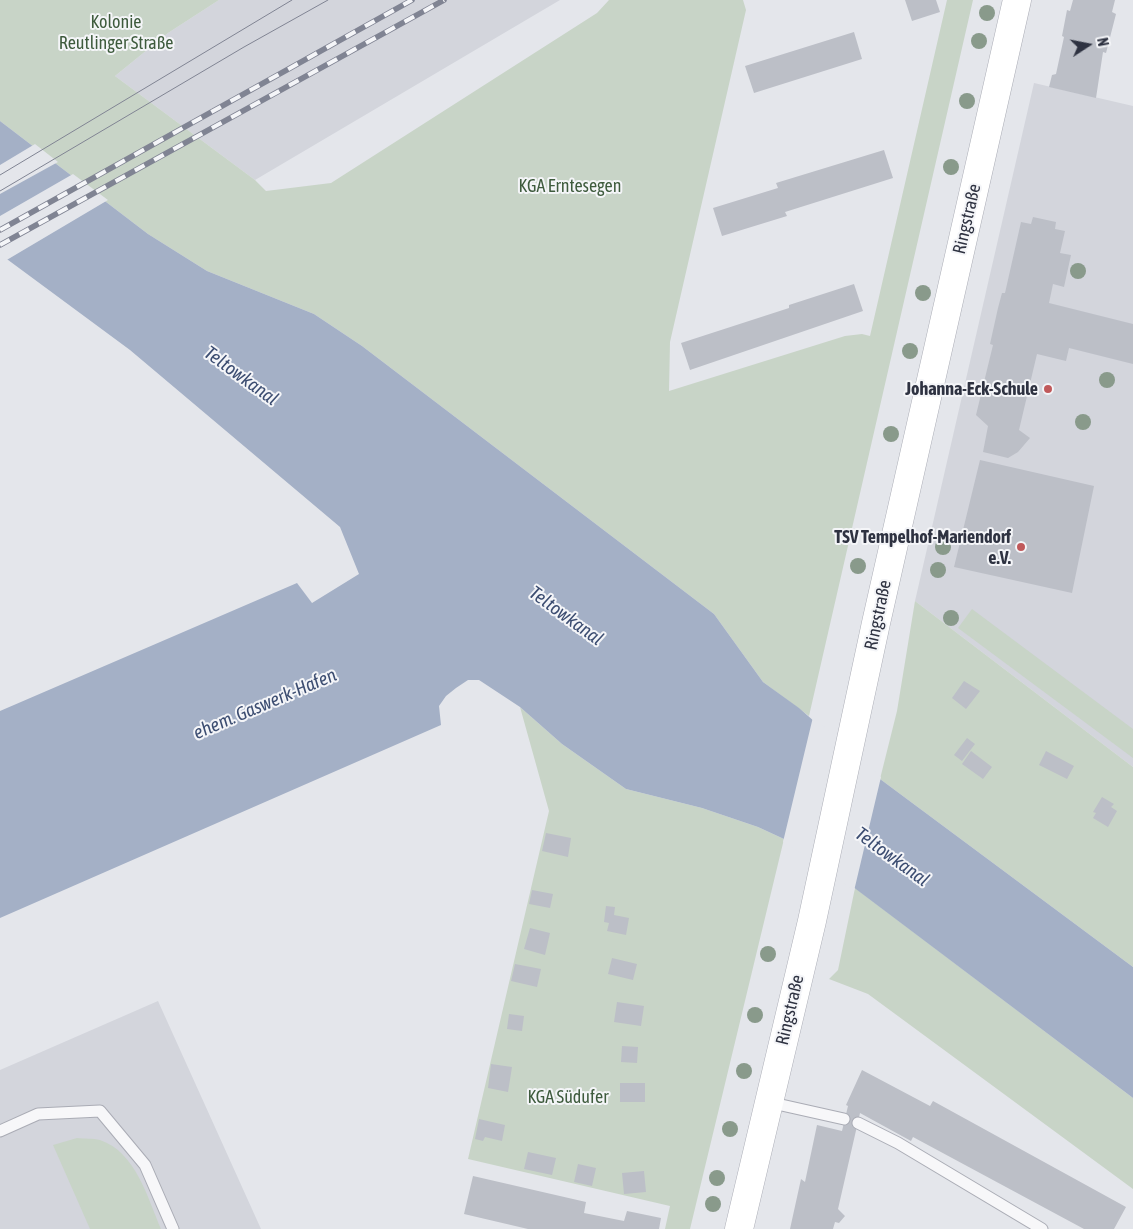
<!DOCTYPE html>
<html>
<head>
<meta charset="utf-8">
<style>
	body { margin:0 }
	#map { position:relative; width:1133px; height:1229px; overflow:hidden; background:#e4e6eb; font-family:"Asap Condensed",sans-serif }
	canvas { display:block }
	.north { position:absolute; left:1063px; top:20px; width:50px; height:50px; -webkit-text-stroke:4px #f4f5f8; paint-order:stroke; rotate:79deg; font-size:14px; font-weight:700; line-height:20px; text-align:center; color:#2e3241 }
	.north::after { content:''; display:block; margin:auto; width:18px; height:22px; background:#2e3241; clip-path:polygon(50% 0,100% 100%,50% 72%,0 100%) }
</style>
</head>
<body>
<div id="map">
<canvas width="1133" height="1229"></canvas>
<div class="north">N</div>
</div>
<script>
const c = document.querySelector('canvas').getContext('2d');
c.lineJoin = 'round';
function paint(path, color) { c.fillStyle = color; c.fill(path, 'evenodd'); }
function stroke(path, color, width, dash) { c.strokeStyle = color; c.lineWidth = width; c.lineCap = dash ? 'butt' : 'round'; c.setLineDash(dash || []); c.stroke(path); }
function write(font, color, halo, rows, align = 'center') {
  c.font = font + ' "Asap Condensed",sans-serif'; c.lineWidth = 4; c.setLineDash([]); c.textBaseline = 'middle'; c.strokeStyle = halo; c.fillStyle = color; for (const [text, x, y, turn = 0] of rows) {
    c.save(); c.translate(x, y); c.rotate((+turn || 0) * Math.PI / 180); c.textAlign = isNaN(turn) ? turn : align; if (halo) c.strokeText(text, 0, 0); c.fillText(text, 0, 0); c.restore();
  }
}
const built = new Path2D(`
	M219,0H560L255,180L115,76L168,33Z
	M1034,83L1133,106V767L915,601Z
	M158,1001L261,1229H0V1070Z`);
const green = new Path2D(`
	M0,0H219L168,33L115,76L255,180L266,191L331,183L597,13L609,0H743L746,10L670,342L669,391L845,336L862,334L870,336L947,0H973L809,716L763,682L714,614L362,346L314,314L207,271L148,234L0,121Z
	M915,601L1133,767V967L880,779L897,711Z
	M972,609L1133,729V758L958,628Z
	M520,707L562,744L626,789L702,808L758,827L784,839L690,1229H665L670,1206L468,1159L549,811Z
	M855,888L1133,1098V1189L868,994L829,979L838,970Z
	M77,1138C84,1139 93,1138 100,1140C136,1152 148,1199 161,1229H90L53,1145Z`);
const water = new Path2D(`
	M0,121L148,234L207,271L314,314L362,346L714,614L763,682L799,708L880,779L1133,967V1098L816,859L784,839L758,827L702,808L626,789L562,744L520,707L479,680H468L456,688L446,696L439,706L441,725L0,918V711L297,583L312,603L359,574L340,527L130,350L0,254Z`);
const pier = new Path2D(`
	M35,144L58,162L0,194V165Z
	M73,174L108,200L5,261L0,257V216Z
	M813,717L881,777L854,891L815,861L783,842Z`);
const building = new Path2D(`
	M905,0H936L940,12L912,21Z
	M1073,0H1115L1112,12L1116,14L1106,53L1103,52L1096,98L1049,87L1052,75L1056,74L1064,37L1062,36L1067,10L1070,11Z
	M854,32L862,59L754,93L745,66Z
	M884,150L893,178L785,212L787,216L722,236L713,208L778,188L776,183Z
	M1033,217L1056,222L1055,229L1065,231L1060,253L1071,255L1064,287L1053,284L1049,303L1133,324V364L1069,348L1066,361L1037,354L1019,430L1030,438L1018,452L1008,458L983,452L988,426L976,415L993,345L990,344L998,308L1002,293H1005L1021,222L1031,224Z
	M854,284L863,311L690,370L681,343L789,308V305Z
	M980,460L1094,486L1072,593L954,567Z
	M964,681L980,691L966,709L952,698Z
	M967,738L975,744L962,761L954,755Z
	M971,751L992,767L983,779L962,764Z
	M1046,751L1074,766L1067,779L1039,765Z
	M1102,797L1114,804L1111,807L1117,811L1108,827L1093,818L1096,813L1093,812Z
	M546,833L571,838L568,857L542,851Z
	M532,890L553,894L550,908L529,904Z
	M606,906L615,907L614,915L629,918L626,935L607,931L609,923L604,922Z
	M530,928L550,933L545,955L524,949Z
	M612,958L637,964L633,980L608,974Z
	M515,964L541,969L537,987L511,981Z
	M617,1002L644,1006L641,1026L614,1022Z
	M509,1014L524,1016L522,1031L507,1029Z
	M622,1046L638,1047L637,1063L621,1062Z
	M491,1064L512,1067L508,1092L488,1088Z
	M862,1070L930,1106L933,1101L1126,1207L1114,1229H1084L913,1137L911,1141L860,1113L838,1209L845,1216L839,1223L835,1222L833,1229H790L801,1179L805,1182L817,1125L842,1131L848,1106L846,1105Z
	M620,1083H645V1102H620Z
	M479,1119L505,1125L502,1141L485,1137L483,1141L475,1139Z
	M528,1152L556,1158L552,1175L524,1169Z
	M578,1164L596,1168L592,1186L574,1182Z
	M644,1171L646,1192L624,1194L622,1173Z
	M473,1176L586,1202L584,1213L624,1221L627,1211L661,1218L659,1229H528L464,1214Z`);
const service = new Path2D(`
	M768,1102L844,1119
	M858,1123L898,1143L1042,1229
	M0,1131L38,1114L100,1111L145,1165L173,1229`);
const secondary = new Path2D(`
	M739,1229L812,921L876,623L1017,0`);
const tram = new Path2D(`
	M0,175L292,0
	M0,191L244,47L328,0`);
const rail = new Path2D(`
	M0,230L412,0
	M0,245L444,0`);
const trees = [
	[987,13],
	[979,41],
	[967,101],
	[951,167],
	[1078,271],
	[923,293],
	[910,351],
	[1107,380],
	[1083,422],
	[891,434],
	[943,547],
	[858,566],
	[938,570],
	[951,618],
	[768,954],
	[755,1015],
	[744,1071],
	[730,1129],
	[717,1178],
	[713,1204]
];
const markers = [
	[1048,389,5,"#c0595b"],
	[1021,547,5,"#c0595b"]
];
const parkNames = [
	["Kolonie",116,22],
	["Reutlinger Straße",116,43],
	["KGA Erntesegen",570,186],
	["KGA Südufer",568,1097]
];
const streetNames = [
	["Ringstraße",967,219,-77],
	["Ringstraße",878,615,-78],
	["Ringstraße",790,1010,-77]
];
const poiNames = [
	["Johanna-Eck-Schule",1038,389],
	["TSV Tempelhof-Mariendorf",1011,537],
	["e.V.",1011,558]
];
const waterNames = [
	["Teltowkanal",241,376,36],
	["Teltowkanal",566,616,36],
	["ehem. Gaswerk-Hafen",265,704,-23],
	["Teltowkanal",892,857,36]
];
paint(built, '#d3d5dc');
paint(green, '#c8d4c7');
paint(water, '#a4b0c6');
paint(pier, '#e4e6eb');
paint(building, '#bcbfc7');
stroke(service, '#aaacb5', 13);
stroke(secondary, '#aaacb5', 29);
stroke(service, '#f7f7f9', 11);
stroke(secondary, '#fff', 28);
stroke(tram, '#808493', 1);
stroke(rail, '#808493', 5.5);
stroke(rail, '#f4f5f8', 4, [11]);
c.fillStyle = '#899a8b';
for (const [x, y] of trees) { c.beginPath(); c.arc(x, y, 8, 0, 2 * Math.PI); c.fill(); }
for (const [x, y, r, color] of markers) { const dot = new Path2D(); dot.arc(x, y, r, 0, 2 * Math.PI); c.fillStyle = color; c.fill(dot); stroke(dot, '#f4f5f8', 2); }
write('18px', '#3e5b3d', '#f4f5f8', parkNames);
write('18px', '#2e3241', '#f4f5f8', streetNames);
write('bold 18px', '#2e3241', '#f4f5f8', poiNames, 'right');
write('italic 19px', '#3c4d71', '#f4f5f8', waterNames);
</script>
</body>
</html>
